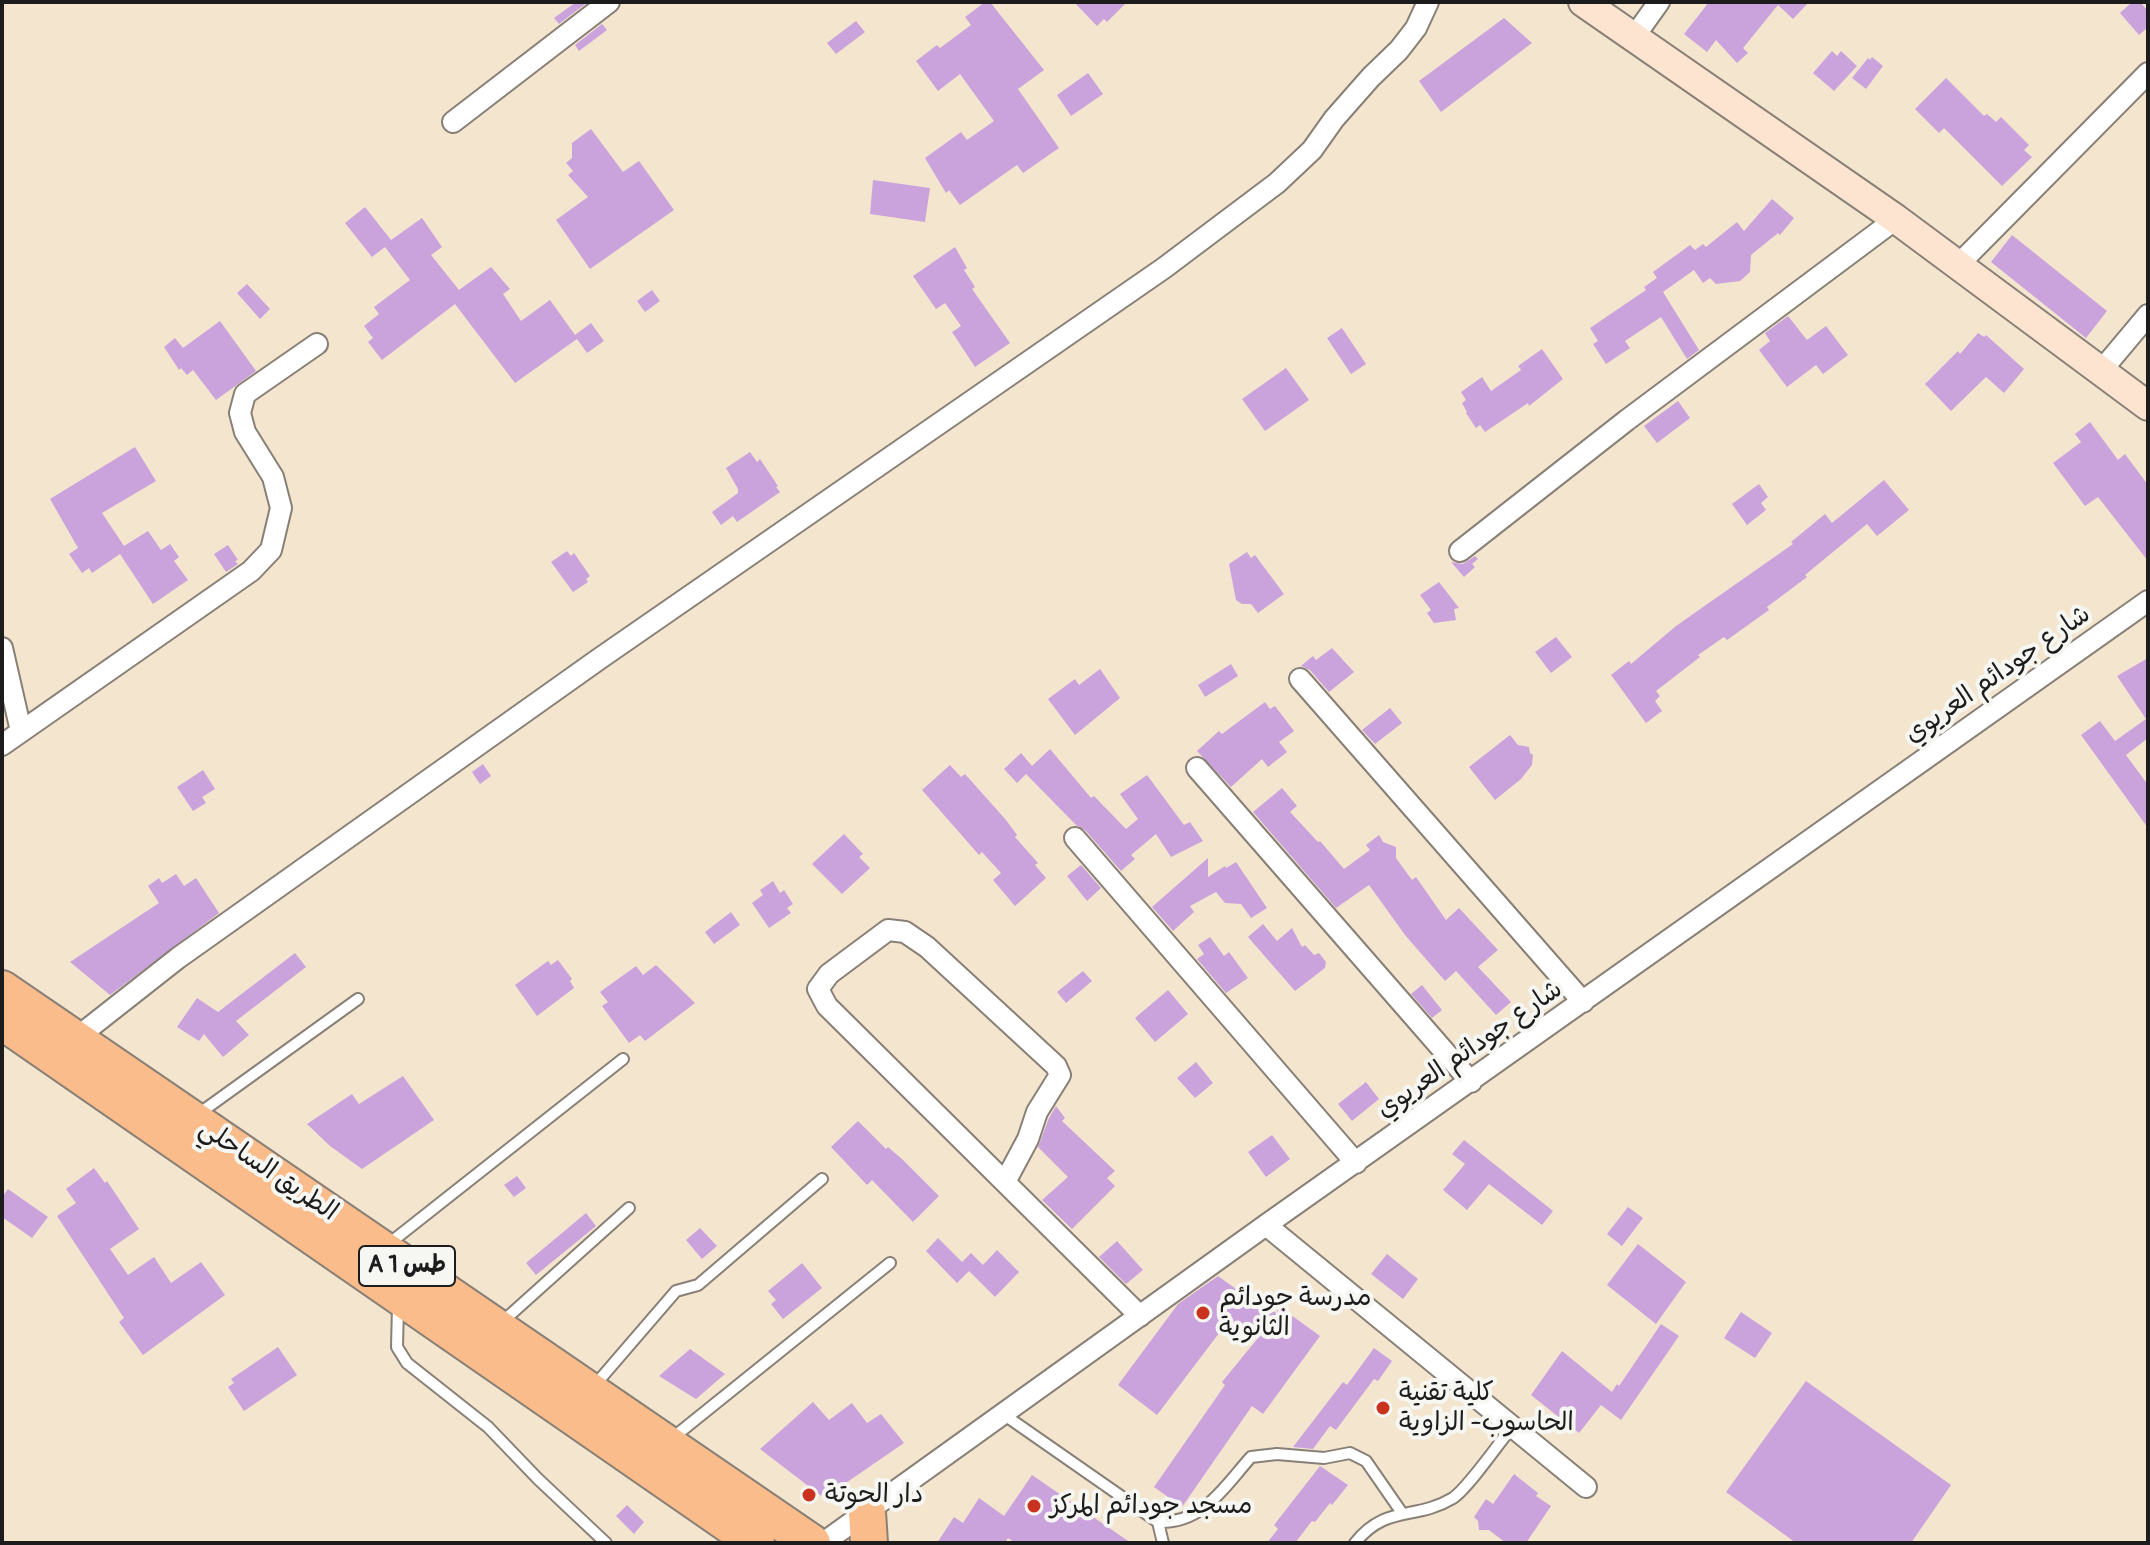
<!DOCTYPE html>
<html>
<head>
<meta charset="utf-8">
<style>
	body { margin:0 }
	#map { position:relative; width:2150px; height:1545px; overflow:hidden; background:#f4e5cf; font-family:Pangolin,sans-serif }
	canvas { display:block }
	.frame { position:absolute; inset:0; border:4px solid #1c1c1c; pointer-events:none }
</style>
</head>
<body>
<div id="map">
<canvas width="2150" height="1545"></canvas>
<div class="frame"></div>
</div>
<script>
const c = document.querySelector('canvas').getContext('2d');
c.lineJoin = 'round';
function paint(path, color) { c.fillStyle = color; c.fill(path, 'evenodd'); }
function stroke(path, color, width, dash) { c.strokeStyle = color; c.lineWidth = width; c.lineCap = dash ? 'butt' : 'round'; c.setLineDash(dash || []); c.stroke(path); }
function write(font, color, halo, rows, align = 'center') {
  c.font = font + ' Pangolin,"Playpen Sans Arabic",sans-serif'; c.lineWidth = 8; c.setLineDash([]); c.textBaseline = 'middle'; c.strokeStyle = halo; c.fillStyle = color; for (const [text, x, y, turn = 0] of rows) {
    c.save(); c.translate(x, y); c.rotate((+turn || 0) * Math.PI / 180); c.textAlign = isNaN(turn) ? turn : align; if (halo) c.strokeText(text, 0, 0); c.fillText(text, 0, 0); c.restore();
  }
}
const building = new Path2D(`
	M576,2H588L559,24L554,18Z
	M985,2H990L1044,70L1018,89L1059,148L1023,173L1017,165L960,205L949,190L946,193L925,158L961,132L967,140L994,121L960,74L938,91L916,61L937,45L940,48L971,25L965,17Z
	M1074,2H1127L1107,22L1104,19L1097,26Z
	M1709,2H1809L1793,19L1778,5L1743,48L1748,53L1737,63L1716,40L1707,52L1684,34Z
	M2132,2H2140L2148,11V27L2139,35L2120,13Z
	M1504,18L1532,43L1441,112L1419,81Z
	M856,21L865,32L836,54L827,43Z
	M602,24L607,30L579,51L575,45Z
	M1832,51L1837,56L1841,51L1857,66L1834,91L1813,73Z
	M1872,57L1883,66L1866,89L1852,78L1868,58L1870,60Z
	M1088,73L1103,94L1071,116L1057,95Z
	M1946,78L1984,116L1987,114L1996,122L2001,117L2029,145L2024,150L2032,157L2002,186L1944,128L1939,133L1915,109Z
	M591,129L623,172L639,161L674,210L590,269L556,220L588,197L568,175L573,171L566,163L572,158V143Z
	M873,180L930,188L925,222L870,214Z
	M1772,199L1794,218L1780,235L1778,233L1751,255L1750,272L1740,281L1716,284L1710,278L1703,283L1694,270L1663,292L1699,350L1687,359L1661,317L1625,341L1630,348L1606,364L1593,344L1598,341L1590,328L1646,290L1644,287L1657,278L1653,272L1690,245L1695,250L1703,244L1706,247L1737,222L1744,231Z
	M365,207L391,240L422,218L442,247L431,255L459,290L491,267L510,289L503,294L521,321L550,300L575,335L591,323L604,341L587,353L577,339L515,383L455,304L382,360L368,342L373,338L364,326L379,314L374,307L410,280L385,247L372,257L345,223Z
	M2012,235L2107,311L2086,338L1991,262Z
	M955,247L967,268L964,270L975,287L972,289L1010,343L975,367L952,332L961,326L945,303L936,309L913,276Z
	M247,284L270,309L260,319L237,293Z
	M652,290L660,301L645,312L637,301Z
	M1788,316L1807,340L1826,326L1848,355L1823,374L1816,365L1787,387L1759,350L1770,341L1765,333Z
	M220,321L256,371L216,400L193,370L187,375L181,368L179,370L164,347L175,338L183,348Z
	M1342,328L1366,364L1351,374L1327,338Z
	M1978,333L1984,337L1986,335L2024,369L2004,393L1986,377L1951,411L1925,384L1958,351L1960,354Z
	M1542,349L1563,379L1529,406L1528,403L1485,432L1480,425L1476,428L1466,413L1467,412L1462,403L1466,400L1461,392L1482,377L1491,391L1521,370L1518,366Z
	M1286,368L1309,400L1265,431L1242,399Z
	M1678,401L1690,418L1657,443L1644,426Z
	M2090,422L2118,460L2125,454L2148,485V561L2098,497L2085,506L2053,463L2081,442L2075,434Z
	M135,447L156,481L102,513L124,546L148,531L161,550L170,544L179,557L174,561L188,580L153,604L120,554L92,573L89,568L82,573L69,554L78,548L50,499Z
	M750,452L757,462L760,459L778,486L776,487L780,492L737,522L733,516L721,525L712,512L738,493V489L726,468Z
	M1884,480L1909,510L1877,536L1867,524L1805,575L1807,577L1767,607L1769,610L1727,640L1724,637L1698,655L1700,657L1656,691L1660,696L1655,701L1662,711L1646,723L1611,675L1629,661L1631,664L1676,626L1793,544L1791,542L1825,514L1832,523Z
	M1759,484L1768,497L1761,503L1766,510L1747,525L1732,504Z
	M228,545L238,560L235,561L238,564L226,572L214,554Z
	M567,551L571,556L574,553L590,576L586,579L588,582L573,592L551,562Z
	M1247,552L1251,558L1255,555L1284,594L1258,613L1251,604H1242L1236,600L1229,564Z
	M1475,556L1478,559L1472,564L1475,567L1464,577L1451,562L1463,564Z
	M1439,582L1459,608L1454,609L1456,620L1434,623L1427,613L1431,610L1420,595Z
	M1556,637L1572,657L1551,673L1535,652Z
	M1332,648L1354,672L1329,692L1310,670L1301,666L1313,656L1316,660Z
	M2148,658V738L2126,755L2148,785V828L2081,735L2100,721L2115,741L2146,719L2117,676Z
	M1231,664L1238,676L1205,697L1198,685Z
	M1100,669L1120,698L1075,735L1048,699L1075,679L1079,685Z
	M1265,702L1270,709L1275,706L1294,731L1279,742L1287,752L1268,767L1262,759L1231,787L1197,751L1219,731L1222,734Z
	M1390,708L1402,723L1375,744L1362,730Z
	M1510,735L1518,745L1529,747L1530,753L1533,755L1532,765L1521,779L1495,800L1469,767Z
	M1050,749L1091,798L1094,796L1126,829L1138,819L1120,794L1147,775L1184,825L1190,822L1203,841L1171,857L1156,834L1131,855L1135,859L1121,871L1085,830L1076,825L1026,774L1017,783L1004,769L1021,753L1032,766Z
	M483,764L491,776L480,784L472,772Z
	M950,765L961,777L965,774L1006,820L1017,835L1015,837L1038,863L1035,865L1046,878L1015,906L993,880L1001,873L982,852L979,855L922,790Z
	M203,770L215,789L202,797L206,803L193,811L177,787Z
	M1282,788L1297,806L1290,812L1318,842L1320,841L1344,869L1370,850L1366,845L1379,835L1383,842L1396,847V858L1412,880L1416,877L1446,920L1459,908L1498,950L1478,967L1511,1002L1496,1015L1456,971L1445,981L1405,935L1369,885L1336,908L1253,812Z
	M844,834L863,854L859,857L870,868L842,894L812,864Z
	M1208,858V877L1225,866L1226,868L1236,862L1267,908L1251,918L1241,904L1225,903L1216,892L1190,906L1194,912L1173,931L1152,907Z
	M1081,865L1101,888L1087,901L1067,876Z
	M176,874L184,886L196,878L219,913L110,995L70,962L159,903L148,886L159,878L162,883Z
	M773,881L780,893L784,890L793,904L787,908L791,913L769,928L752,903L763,895L760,890Z
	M731,912L740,925L714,944L705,932Z
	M1263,924L1277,941L1292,928L1302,947L1305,945L1314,955L1319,953L1326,962L1325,968L1295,991L1248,937Z
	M1210,937L1224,956L1229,952L1248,978L1226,993L1197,959L1204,954L1198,945Z
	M295,953L306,967L236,1021L249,1035L223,1057L204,1034L199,1041L177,1027L197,998L218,1012Z
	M558,960L572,979L570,981L574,988L537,1016L515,985L548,961L551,965Z
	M656,965L695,1003L645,1041L640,1035L629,1043L602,1006L608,1002L600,992L636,966L643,975Z
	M1083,971L1092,981L1066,1003L1057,992Z
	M1422,985L1442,1010L1432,1018L1411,994Z
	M1168,990L1188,1014L1155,1042L1135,1018Z
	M1196,1062L1213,1083L1195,1098L1177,1078Z
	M403,1076L434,1120L362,1169L330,1146L307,1124L352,1094L359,1104Z
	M1366,1082L1379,1099L1352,1121L1338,1104Z
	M1056,1106L1065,1118L1062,1121L1115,1171L1107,1178L1115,1186L1072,1229L1042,1200L1068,1177L1038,1147L1049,1118Z
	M858,1121L886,1149L888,1147L902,1159L939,1196L913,1222L872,1180L867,1185L831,1147Z
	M1272,1135L1290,1159L1266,1177L1248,1152Z
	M1464,1140L1553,1211L1542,1225L1489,1184L1467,1210L1443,1190L1465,1164L1452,1154Z
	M94,1168L105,1183L107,1181L139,1229L110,1249L128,1275L154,1257L171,1283L201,1262L225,1295L143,1355L119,1322L124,1318L57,1216L76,1203L66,1189Z
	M517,1176L526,1188L514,1197L504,1185Z
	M8,1189L48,1217L32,1238L2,1217V1197Z
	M1628,1207L1643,1218L1622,1246L1607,1234Z
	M586,1213L596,1226L536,1275L526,1263Z
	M700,1228L717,1246L702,1259L686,1240Z
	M938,1238L962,1262L971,1253L983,1265L997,1250L1019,1272L995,1297L969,1271L957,1283L926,1251Z
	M1117,1241L1143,1270L1126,1284L1099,1257Z
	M1638,1244L1686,1282L1656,1324L1607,1285Z
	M1387,1254L1418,1279L1403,1299L1371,1274Z
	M802,1263L822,1288L783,1319L771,1304L776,1300L768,1291Z
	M1218,1276L1260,1306L1262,1304L1276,1313L1280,1307L1320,1336L1263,1414L1252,1406L1182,1507L1154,1487L1225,1385L1222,1382L1258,1338L1229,1320L1157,1415L1118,1385L1178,1304Z
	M1741,1312L1772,1333L1755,1358L1724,1338Z
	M1661,1324L1679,1336L1621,1420L1601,1405L1579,1433L1531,1395L1562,1351L1612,1392L1617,1384L1619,1386Z
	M278,1347L297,1375L244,1411L228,1387L234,1383L231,1379Z
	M1374,1348L1392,1361L1378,1381L1374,1379L1336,1430L1330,1426L1313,1449L1293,1447L1343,1382L1347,1385Z
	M690,1349L725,1374L696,1399L659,1376Z
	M1806,1381L1951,1485L1911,1543H1796L1726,1492Z
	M813,1402L829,1420L852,1403L867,1423L881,1414L904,1443L824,1498L760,1449Z
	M1320,1466L1348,1485L1332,1505L1330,1503L1315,1522L1312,1521L1295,1543H1267L1278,1529L1274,1525Z
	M1514,1474L1538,1493L1536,1496L1551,1506L1526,1543H1506L1489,1530H1479L1478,1521L1474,1517L1486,1499L1493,1504Z
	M1032,1475L1131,1543H1016L1008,1538L1005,1543H937L954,1517L963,1523L979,1498L1004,1516Z
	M627,1505L644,1522L634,1534L616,1516Z`);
const lane = new Path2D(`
	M197,1115L358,999
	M386,1246L623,1059
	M398,1306L397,1347L407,1363L488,1427L538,1479L606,1543
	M501,1323L629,1208
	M595,1385L676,1291L698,1285L822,1179
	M1003,1414L1158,1522C1203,1524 1224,1487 1251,1457L1277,1454L1324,1458L1350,1453L1366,1461L1402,1513
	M670,1440L890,1263
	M1158,1522L1163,1543
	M1355,1543C1386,1504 1415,1521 1453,1498C1468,1488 1499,1443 1512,1427`);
const street = new Path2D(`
	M1634,37L1659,2
	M453,122L609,2
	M1959,264L2148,73
	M2101,371L2148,315
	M1460,551L1627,420L1896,219
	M2,648L21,731
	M1300,679L1583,1002
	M2,745L251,571L271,550L281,508L273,477L245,432L240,413L245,394L317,344
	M1197,768L1471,1082
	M1075,838L1356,1163
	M75,1039L178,958L599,659L1164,268L1277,183L1312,150L1334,119L1371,77L1399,50L1416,28L1428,2
	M1005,1182L1028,1139L1037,1112L1060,1075L1056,1066L927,947L905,932L888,930L829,974L818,989L827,1006L1140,1316
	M1266,1225L1586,1487
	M823,1543L1266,1225L2148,601`);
const secondary = new Path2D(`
	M1583,2L1896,219L2148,406`);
const highway = new Path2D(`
	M2,989L812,1543
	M2,1021L756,1543
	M867,1512L869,1543`);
const markers = [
	[1203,1313,8,"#c8321e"],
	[1383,1408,8,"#c8321e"],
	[809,1495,8,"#c8321e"],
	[1034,1506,8,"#c8321e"]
];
const shields = [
	[407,1266,96]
];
const shieldNames = [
	["A 1 طس",407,1266]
];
const streetNames = [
	["شارع جودائم العريوي",1998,675,-35],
	["شارع جودائم العريوي",1470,1050,-35],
	["الطريق الساحلي",268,1171,34]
];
const poiNames = [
	["مدرسة جودائم",1219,1298],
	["الثانوية",1219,1328],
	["كلية تقنية",1399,1393],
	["الحاسوب- الزاوية",1399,1423],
	["دار الحوتة",825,1495],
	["مسجد جودائم المركز",1050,1506]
];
paint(building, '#caa3dd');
stroke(lane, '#888076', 14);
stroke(street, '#888076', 24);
stroke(secondary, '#888076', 32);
stroke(highway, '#888076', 40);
stroke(lane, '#fff', 10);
stroke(street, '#fff', 20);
stroke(secondary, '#fde4d0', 28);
stroke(highway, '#f9bc8a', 36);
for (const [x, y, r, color] of markers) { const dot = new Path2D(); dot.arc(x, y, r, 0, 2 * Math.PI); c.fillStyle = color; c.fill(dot); stroke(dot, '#f6f6f2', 3); }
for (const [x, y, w] of shields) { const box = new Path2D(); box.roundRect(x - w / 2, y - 20, w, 40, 6); c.fillStyle = '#f6f6f2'; c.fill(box); stroke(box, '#1c1c1c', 2); }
write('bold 24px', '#1c1c1c', null, shieldNames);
write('26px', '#1c1c1c', '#f6f6f2', streetNames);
write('26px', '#1c1c1c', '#f6f6f2', poiNames, 'left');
</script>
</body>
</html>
